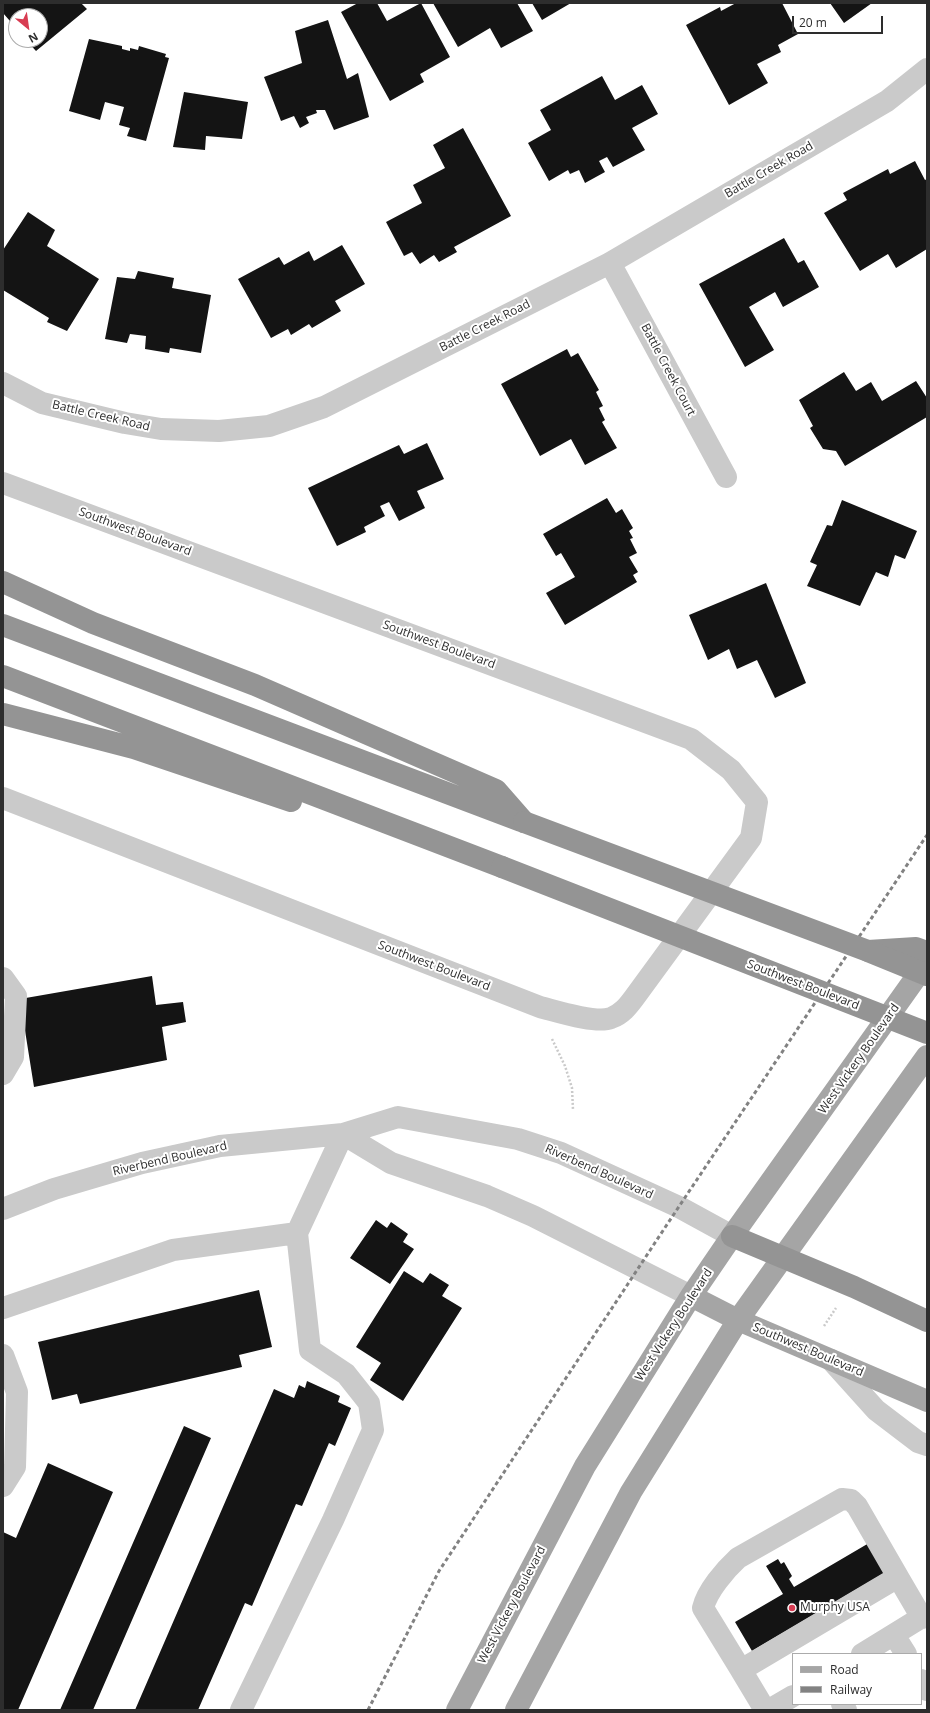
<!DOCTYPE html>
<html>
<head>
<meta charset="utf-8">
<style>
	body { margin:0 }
	#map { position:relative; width:930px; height:1713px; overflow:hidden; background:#fff; font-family:"Open Sans",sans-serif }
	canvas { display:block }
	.frame { position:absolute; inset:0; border:4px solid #2d2d2d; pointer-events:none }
	.legend { position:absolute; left:792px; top:1653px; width:130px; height:52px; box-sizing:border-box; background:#fff; border:1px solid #ababab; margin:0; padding:5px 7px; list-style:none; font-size:12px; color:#2d2d2d }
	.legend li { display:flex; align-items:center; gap:8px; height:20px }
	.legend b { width:20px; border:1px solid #ababab }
	.north { position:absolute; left:8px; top:8px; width:40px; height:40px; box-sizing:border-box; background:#fff; border:1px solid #ababab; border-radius:50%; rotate:151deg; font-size:11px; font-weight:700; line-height:16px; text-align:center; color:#2d2d2d }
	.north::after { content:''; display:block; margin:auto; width:14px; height:18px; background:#d83c52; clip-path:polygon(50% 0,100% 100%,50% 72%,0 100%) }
	.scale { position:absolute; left:792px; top:16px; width:91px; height:18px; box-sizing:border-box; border:2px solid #2d2d2d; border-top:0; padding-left:5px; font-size:12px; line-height:14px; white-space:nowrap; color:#2d2d2d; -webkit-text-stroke:3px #fff; paint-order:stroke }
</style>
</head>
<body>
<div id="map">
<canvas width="930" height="1713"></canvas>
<div class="frame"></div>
<ul class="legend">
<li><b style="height:5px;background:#a5a5a5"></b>Road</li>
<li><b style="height:5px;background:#828282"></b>Railway</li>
</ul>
<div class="north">N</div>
<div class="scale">20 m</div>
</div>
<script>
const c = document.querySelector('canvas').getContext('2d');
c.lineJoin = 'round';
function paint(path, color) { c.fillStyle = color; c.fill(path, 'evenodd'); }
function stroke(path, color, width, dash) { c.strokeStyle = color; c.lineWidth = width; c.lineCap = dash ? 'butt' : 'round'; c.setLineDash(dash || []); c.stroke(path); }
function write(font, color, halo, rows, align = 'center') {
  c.font = font + ' "Open Sans",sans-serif'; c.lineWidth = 4; c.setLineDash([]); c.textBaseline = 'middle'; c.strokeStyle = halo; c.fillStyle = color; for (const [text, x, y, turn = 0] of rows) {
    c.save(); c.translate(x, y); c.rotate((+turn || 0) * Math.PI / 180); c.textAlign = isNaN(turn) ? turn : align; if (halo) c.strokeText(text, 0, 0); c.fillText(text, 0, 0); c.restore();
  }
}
const building = new Path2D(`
	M3,3H81L87,9L36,51L26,40H40V16H16V28L3,13Z
	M358,3H377L387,21L421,3L450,57L420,74L424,82L390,101L341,12Z
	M433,3H517L533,31L501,48L490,28L458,47Z
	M532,3H571L542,20Z
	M736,3H782L798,34L778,45L781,52L757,64L768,83L729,105L686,25L720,7L721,11Z
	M830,3H872L844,23Z
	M328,20L347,79L358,73L369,117L334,130L325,110H316L317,113L306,117L309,123L300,128L294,116L281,121L264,77L302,63L295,31Z
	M89,39L122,46V49L130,51V48L138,50L139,46L166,54L165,57L169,58L146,141L127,136L130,128L119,125L124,107L105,102L100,120L69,111Z
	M602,76L615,100L642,85L658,114L632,128L645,150L613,167L607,157L599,161L605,172L585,183L579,170L570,174L568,170L549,181L528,143L551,130L540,110Z
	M184,92L248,102L242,139L206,136L205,150L173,147Z
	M463,128L511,216L454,247L457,252L439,262L434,255L420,264L412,252L404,256L386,222L422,203L413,185L445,168L433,145Z
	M915,161L925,180L927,179V249L896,268L888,254L860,271L824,213L847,200L843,193L888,169L890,174Z
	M28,212L55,230L47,246L99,279L67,331L47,322L49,318L3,290V250Z
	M784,238L798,263L804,260L819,287L783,307L775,292L749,307L774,350L745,367L699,284Z
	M342,245L365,284L335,301L341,311L312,328L309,324L291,335L288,329L271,338L238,279L279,257L284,265L309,251L314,261Z
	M138,271L174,278L172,288L211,295L201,353L170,348L169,353L145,349L146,336L130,334L127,343L105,339L117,277L135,279Z
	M567,349L571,357L578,353L599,390L596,392L603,406L599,408L605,420L602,422L617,448L585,465L571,439L540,456L501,384Z
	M844,372L856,391L871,382L882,401L916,381L927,398V417L845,466L836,451L823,449L810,428L813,426L799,400Z
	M427,443L444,479L417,491L425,508L399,521L389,502L380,506L385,516L364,527L366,532L337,546L308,488L399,445L404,454Z
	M607,498L616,513L622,509L633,528L629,531L633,538L630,539L637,553L629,557L638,572L633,575L637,582L565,625L546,593L575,577L561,553L556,556L543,534Z
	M842,500L917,531L905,559L895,555L888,577L876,572L860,606L807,586L817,565L810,562L827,525L832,526Z
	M766,583L806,683L775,698L757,660L737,669L729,649L708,660L689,615Z
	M152,976L156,1005L183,1002L186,1022L162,1027L167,1060L34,1087L20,999Z
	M376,1220L387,1228L391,1222L408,1234L403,1242L414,1249L390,1284L350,1258Z
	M404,1271L423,1283L430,1273L449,1285L442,1296L462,1308L403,1401L370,1380L381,1363L356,1347Z
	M259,1290L272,1347L239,1355L242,1367L80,1404L77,1394L52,1400L38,1342Z
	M307,1381L340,1396L338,1402L351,1408L335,1446L329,1443L302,1506L296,1504L252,1606L245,1603L198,1710H135L274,1389L294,1398L299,1385L305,1388Z
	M184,1426L211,1438L93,1710H60Z
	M48,1463L113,1492L18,1710H3V1532L16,1538Z
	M869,1543L886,1572L752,1651L735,1622L783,1594L766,1566L778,1559L781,1564L784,1562L792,1576L789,1579L794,1587Z`);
const path = new Path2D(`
	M552,1039L565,1066L572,1088L573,1110
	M824,1326L836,1308`);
const minor = new Path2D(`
	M610,263L726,477
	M3,383L42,403L125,423L161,429L219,431L269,426L324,407L610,263L887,101L927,69
	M3,483L691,739L731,770L757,802L751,838L634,998C628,1006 622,1014 611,1018C596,1024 556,1011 540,1007L3,798
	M3,978L16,996L13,1057L3,1074
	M343,1134L391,1163L487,1196L533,1216L691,1296
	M3,1209L54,1189L142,1163L220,1146L343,1134L398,1117L518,1139L561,1153L679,1207L732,1236
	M3,1308L173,1250L297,1233
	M3,1355L17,1392L15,1467L3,1486
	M831,1360L876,1410L918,1442L927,1445
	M894,1635L906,1654
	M862,1654L927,1614
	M741,1670L703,1608C707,1591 725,1570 738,1558L842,1499L851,1500L857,1506L898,1577
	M921,1680L927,1690
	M842,1704L846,1710
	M241,1710L333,1520L373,1430L369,1403L346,1374L310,1350L297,1233L343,1134
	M765,1710L741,1670L898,1577L922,1618
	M769,1710L793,1696`);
const major = new Path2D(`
	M691,1296L738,1320L927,1401
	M457,1710L585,1466L691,1296L732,1236L927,962
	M516,1710L631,1492L738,1320L927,1056`);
const highway = new Path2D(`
	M3,582L93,623L255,685L496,790L524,822
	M3,625L521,821
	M3,676L502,867
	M3,714L134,748L291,801
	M868,951L916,948L927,952
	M732,1236L854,1287L927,1321`);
const rail = new Path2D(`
	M368,1710L439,1571L668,1223L927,835`);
const highwayBridge = new Path2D(`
	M524,822L868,951L927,975
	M502,867L927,1033`);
const markers = [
	[792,1608,4,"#d83c52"]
];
const streetNames = [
	["Battle Creek Road",769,170,-30],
	["Battle Creek Road",485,326,-27],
	["Battle Creek Court",668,370,62],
	["Battle Creek Road",101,416,13],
	["Southwest Boulevard",135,532,20],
	["Southwest Boulevard",439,645,20],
	["Southwest Boulevard",434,966,21],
	["Southwest Boulevard",803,985,21],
	["West Vickery Boulevard",859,1059,-55],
	["Riverbend Boulevard",170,1159,-13],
	["Riverbend Boulevard",599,1172,24],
	["West Vickery Boulevard",674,1325,-57],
	["Southwest Boulevard",808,1350,23],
	["West Vickery Boulevard",512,1605,-62]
];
const poiNames = [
	["Murphy USA",800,1608]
];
paint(building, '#141414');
stroke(path, '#cacaca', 2.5, [2, 2]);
stroke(minor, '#cacaca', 22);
stroke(major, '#a5a5a5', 22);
stroke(highway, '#949494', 22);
stroke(rail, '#828282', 3, [4, 3]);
stroke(highwayBridge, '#949494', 22);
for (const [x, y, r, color] of markers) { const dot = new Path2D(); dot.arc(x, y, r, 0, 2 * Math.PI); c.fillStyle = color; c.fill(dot); stroke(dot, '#fff', 1.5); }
write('12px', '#2d2d2d', '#fff', streetNames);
write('12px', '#2d2d2d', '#fff', poiNames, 'left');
</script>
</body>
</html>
